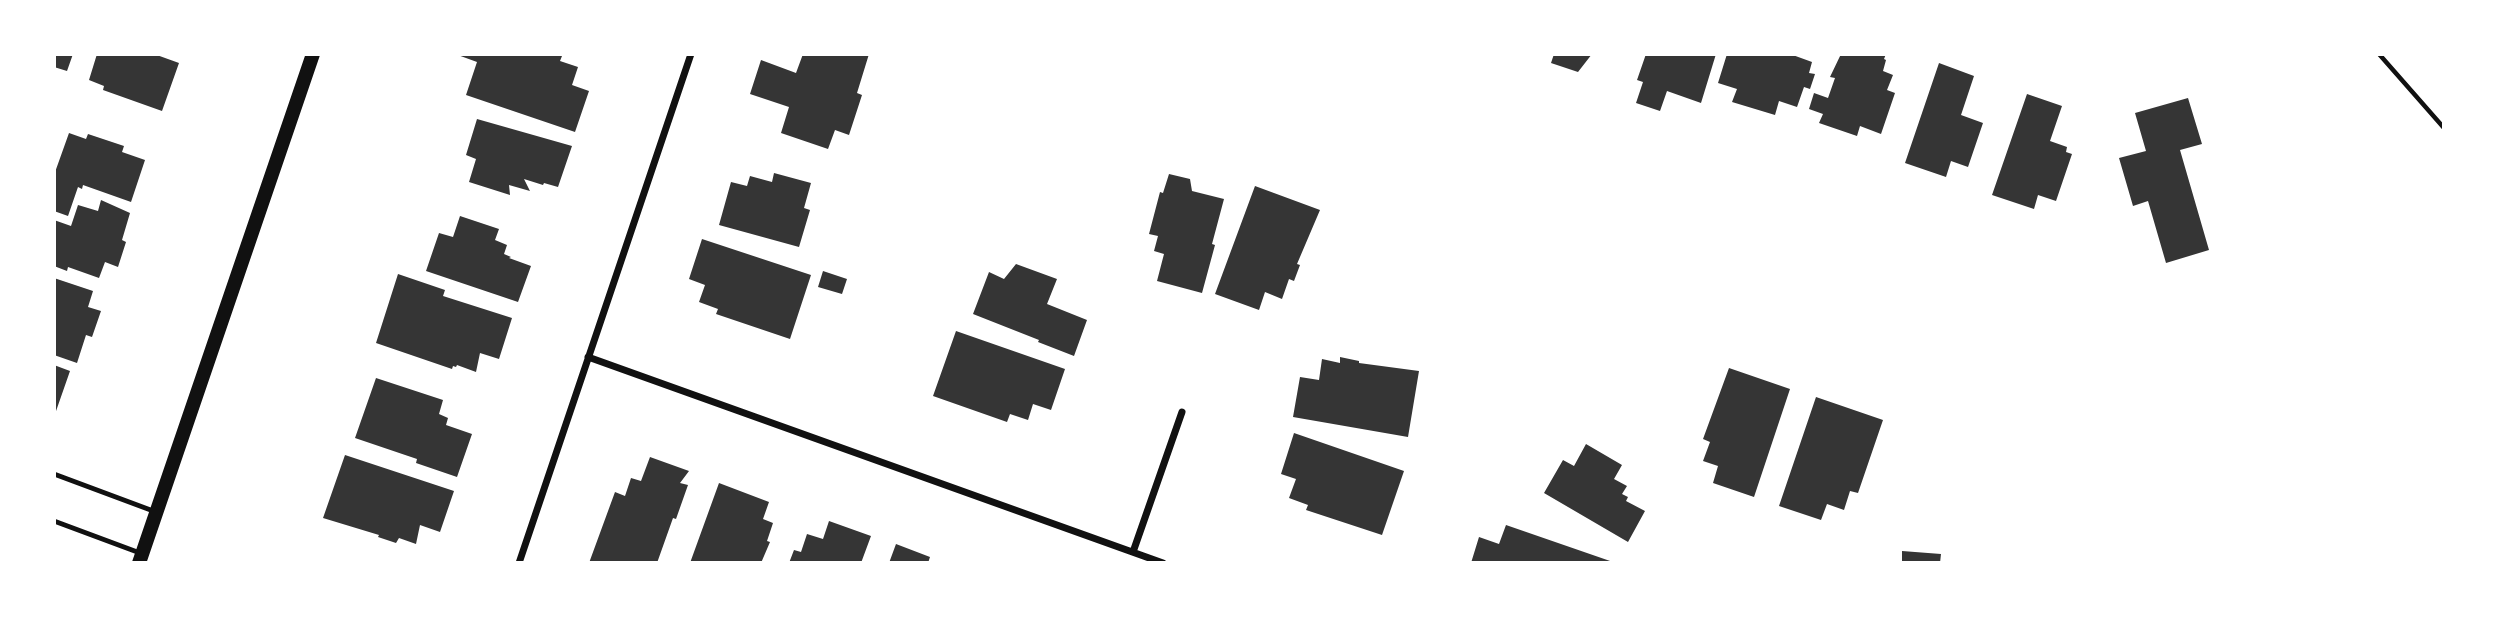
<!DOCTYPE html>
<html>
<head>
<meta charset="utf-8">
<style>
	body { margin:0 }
	#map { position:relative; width:2498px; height:617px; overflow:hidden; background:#fff; font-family:"Space Grotesk",sans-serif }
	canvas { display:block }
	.frame { position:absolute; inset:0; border:56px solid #fff; pointer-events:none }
</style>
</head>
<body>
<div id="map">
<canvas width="2498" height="617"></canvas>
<div class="frame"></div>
</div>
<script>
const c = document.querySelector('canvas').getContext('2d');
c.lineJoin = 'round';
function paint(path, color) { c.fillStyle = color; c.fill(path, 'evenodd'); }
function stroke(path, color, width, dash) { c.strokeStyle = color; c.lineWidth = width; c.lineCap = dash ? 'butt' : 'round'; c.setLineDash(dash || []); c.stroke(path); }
const building = new Path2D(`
	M54,54H73L67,71L54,67Z
	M97,54H154L179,63L162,111L103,90L104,86L89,80Z
	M455,54L562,56L560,61L578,67L572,85L589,91L575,132L466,95L477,62Z
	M803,54H869L857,93L862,95L849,135L835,130L828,149L781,133L789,107L750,94L761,60L796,73Z
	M1554,54H1592L1578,72L1551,63Z
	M1646,54H1716L1701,103L1667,91L1660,111L1636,103L1643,82L1637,80Z
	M1727,54H1790L1812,62L1809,73L1815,74L1810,89L1804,87L1797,107L1779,101L1775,115L1732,102L1737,89L1718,83Z
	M1841,54H1886L1884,59L1886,60L1883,71L1893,75L1887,90L1895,93L1881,134L1860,126L1857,136L1819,123L1823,114L1809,109L1814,93L1828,98L1835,78L1830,77Z
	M1939,63L1974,76L1961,115L1983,123L1968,167L1951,161L1946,177L1905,163Z
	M2027,94L2062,106L2050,141L2067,147L2066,152L2072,154L2056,201L2038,195L2034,209L1992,195Z
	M2188,98L2202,144L2180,150L2209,250L2166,263L2148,201L2133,206L2119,158L2146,151L2135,113Z
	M477,119L572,146L558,187L544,183L543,185L524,179L530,191L509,185L510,195L469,182L476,159L466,155Z
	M69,133L86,139L88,134L124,146L122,152L145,160L131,202L83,185L82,189L78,187L68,216L54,211V175Z
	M774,173L811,183L804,208L810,210L799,247L719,225L731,182L747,186L750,176L772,182Z
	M1169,174L1190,179L1192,191L1224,199L1212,244L1215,245L1202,293L1157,281L1164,254L1154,251L1158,236L1149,234L1160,192L1163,193Z
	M1255,186L1320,210L1297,264L1300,265L1294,281L1289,279L1282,299L1265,292L1259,310L1215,294Z
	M101,200L130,213L122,240L126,242L118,267L105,262L99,278L68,267L67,271L54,266V220L71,226L78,205L98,211Z
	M460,216L499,229L495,240L507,245L504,254L511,257L509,258L531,266L518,302L426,271L439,233L453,237Z
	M702,239L811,275L790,339L716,314L718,309L699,302L705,285L689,279Z
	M1016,264L1057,279L1047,304L1087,320L1074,356L1038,342L1039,340L973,314L989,272L1004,279Z
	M823,271L847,279L842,294L818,287Z
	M398,274L445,290L443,296L512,318L499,359L480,353L476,372L457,365L456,367L453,366L452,369L376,343Z
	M54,278L93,291L88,307L101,311L92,337L86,335L77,363L54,355Z
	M956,331L1065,369L1051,410L1033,404L1028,420L1010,414L1007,422L933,396Z
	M1340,357L1359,361V363L1419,371L1408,437L1293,417L1300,377L1319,380L1322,359L1340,363Z
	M54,365L70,371L55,414H54Z
	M1729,368L1790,389L1754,497L1713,483L1718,466L1703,461L1710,442L1703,439Z
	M376,378L443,400L439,414L448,418L446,425L472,434L457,477L416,463L417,459L355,438Z
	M1816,397L1883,420L1858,493L1850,491L1844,510L1827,504L1821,520L1779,506Z
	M1294,433L1404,471L1382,535L1306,510L1308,505L1289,498L1296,479L1281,474Z
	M1586,444L1622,465L1614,479L1627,486L1622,494L1628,497L1626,501L1645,511L1628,542L1544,493L1563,460L1574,466Z
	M345,455L454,491L440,532L420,525L416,544L399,538L396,543L378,537L379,535L323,518Z
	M650,457L689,471L680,483L688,485L676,519L673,518L657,563H589L615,492L625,496L631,478L641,481Z
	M719,483L769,502L763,519L773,523L767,541L770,542L761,563H690Z
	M829,521L871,536L861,563H789L794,550L801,552L807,534L823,539Z
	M1506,525L1613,562V563H1471L1479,537L1499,544Z
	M896,544L930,557L928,563H889Z
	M1902,551L1941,554L1940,563H1902Z`);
const path = new Path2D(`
	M2379,54L2444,128`);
const service = new Path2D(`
	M54,474L156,512
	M54,521L140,553`);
const minor = new Path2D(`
	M588,357L1163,563
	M1133,552L1182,412
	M519,563L691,54`);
const secondary = new Path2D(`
	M139,563L313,54`);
paint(building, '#353535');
stroke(path, '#111', 4.5);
stroke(service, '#111', 5);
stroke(minor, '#111', 7);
stroke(secondary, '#111', 14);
</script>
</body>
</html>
